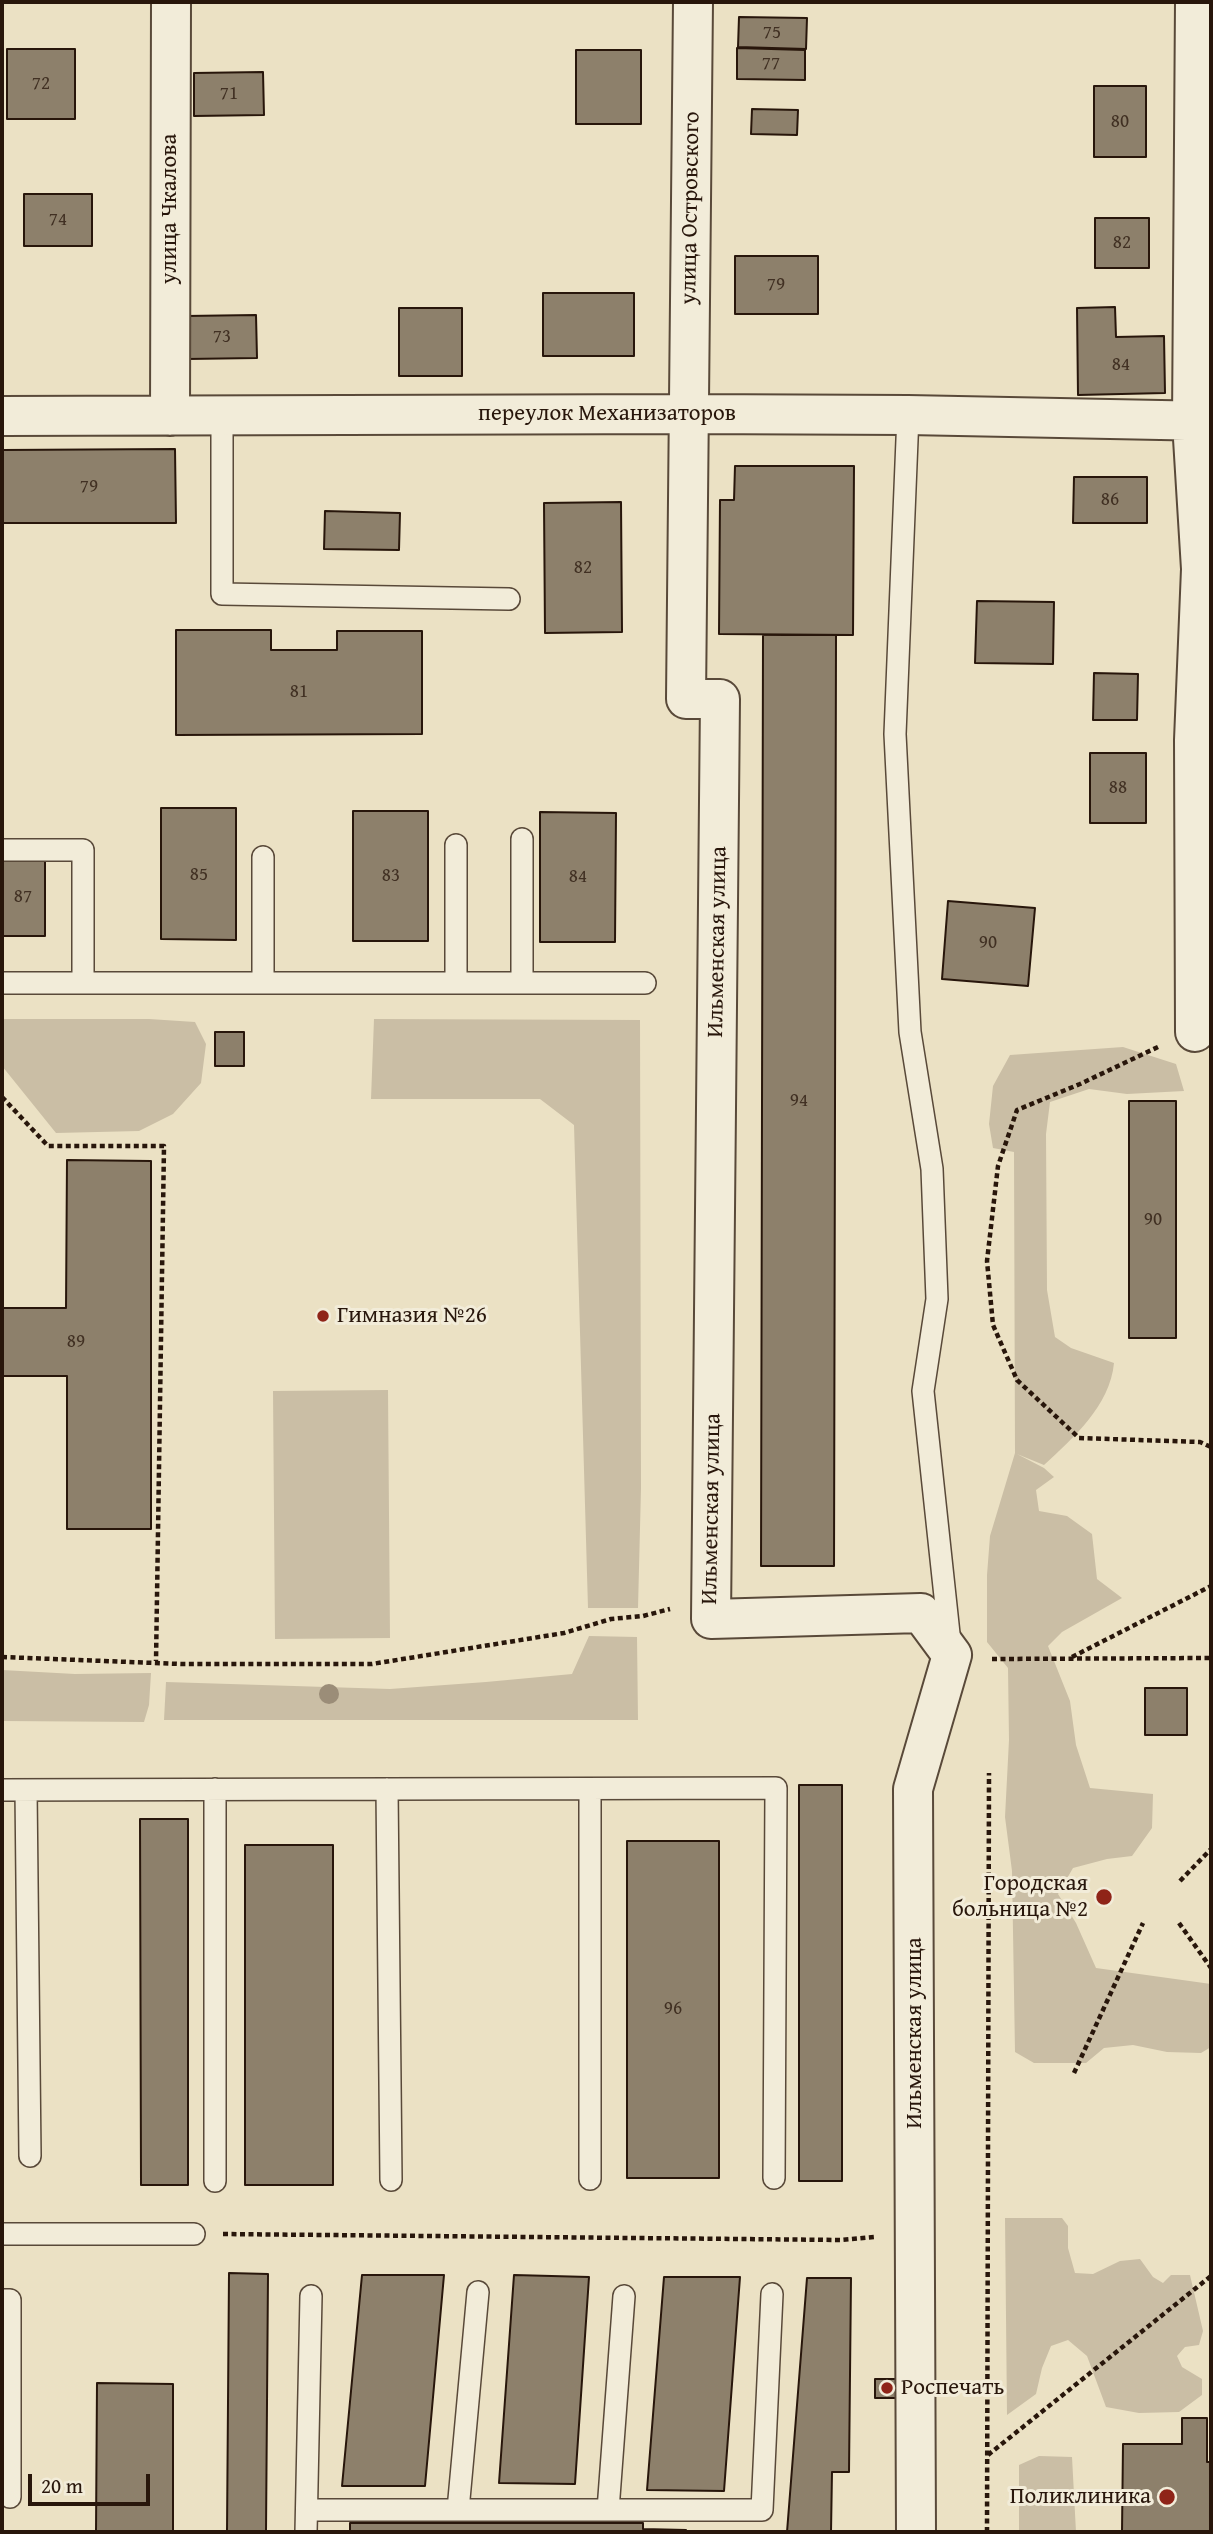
<!DOCTYPE html>
<html>
<head>
<meta charset="utf-8">
<style>
	body { margin:0 }
	#map { position:relative; width:1213px; height:2534px; overflow:hidden; background:#ebe1c4; font-family:"Gentium Book Plus",serif }
	canvas { display:block }
	.frame { position:absolute; inset:0; border:4px solid #28160b; pointer-events:none }
	.scale { position:absolute; left:28px; top:2474px; width:122px; height:32px; box-sizing:border-box; border:4px solid #28160b; border-top:0; padding-left:9px; font-size:21px; line-height:24px; white-space:nowrap; color:#28160b; -webkit-text-stroke:5px #f2ecd9; paint-order:stroke }
</style>
</head>
<body>
<div id="map">
<canvas width="1213" height="2534"></canvas>
<div class="frame"></div>
<div class="scale">20 m</div>
</div>
<script>
const c = document.querySelector('canvas').getContext('2d');
c.lineJoin = 'round';
function paint(path, color) { c.fillStyle = color; c.fill(path, 'evenodd'); }
function stroke(path, color, width, dash) { c.strokeStyle = color; c.lineWidth = width; c.lineCap = dash ? 'butt' : 'round'; c.setLineDash(dash || []); c.stroke(path); }
function write(font, color, halo, rows, align = 'center') {
  c.font = font + ' "Gentium Book Plus",serif'; c.lineWidth = 6; c.setLineDash([]); c.textBaseline = 'middle'; c.strokeStyle = halo; c.fillStyle = color; for (const [text, x, y, turn = 0] of rows) {
    c.save(); c.translate(x, y); c.rotate((+turn || 0) * Math.PI / 180); c.textAlign = isNaN(turn) ? turn : align; if (halo) c.strokeText(text, 0, 0); c.fillText(text, 0, 0); c.restore();
  }
}
const green = new Path2D(`
	M2,1019H149L195,1022L206,1044L201,1083L173,1114L139,1131L56,1133L2,1066Z
	M374,1019L640,1020L641,1488L638,1608H588L574,1125L540,1099H371Z
	M1123,1047L1176,1064L1184,1091L1127,1094L1089,1089L1050,1102L1046,1134L1047,1290L1055,1337L1071,1348L1114,1363C1110,1406 1073,1438 1044,1465L1017,1454L1044,1468L1054,1477L1036,1490L1039,1511L1067,1516L1092,1534L1097,1579L1122,1598L1062,1632L1048,1646L1070,1701L1076,1745L1090,1788L1153,1794L1152,1828L1132,1856L1107,1859L1073,1868L1058,1894L1076,1923L1096,1968L1211,1984V2047L1201,2053L1167,2052L1133,2045L1104,2048L1086,2063H1034L1015,2052L1012,1871L1005,1817L1009,1740L1008,1668L987,1642V1575L990,1536L1015,1453L1014,1152L993,1148L989,1124L993,1086L1010,1055Z
	M388,1390L390,1638L275,1639L273,1391Z
	M589,1636L637,1637L638,1720H164L166,1682L390,1689L486,1682L572,1674Z
	M2,1670L75,1674L151,1673L149,1705L144,1722L2,1721Z
	M1005,2218H1062L1068,2226V2248L1075,2273L1093,2274L1120,2261L1140,2259L1153,2277L1163,2283L1171,2275H1190L1203,2331L1199,2345L1185,2347L1177,2356L1182,2367L1202,2379V2395L1179,2412L1139,2413L1106,2407L1087,2356L1068,2340L1051,2346L1042,2368L1036,2394L1007,2415Z
	M1039,2456L1072,2457L1076,2532H1019V2465Z`);
const building = new Path2D(`
	M739,17L807,18L806,49L738,47Z
	M737,48L805,50V80L737,79Z
	M7,49H75V119H7Z
	M576,50H641V124H576Z
	M263,72L264,115L194,116V73Z
	M1094,86H1146V157H1094Z
	M752,109L798,110L797,135L751,134Z
	M24,194H92V246H24Z
	M1095,218H1149V268H1095Z
	M735,256H818V314H735Z
	M543,293H634V356H543Z
	M1115,307L1116,337L1164,336L1165,393L1078,395L1077,308Z
	M399,308H462V376H399Z
	M256,315L257,358L187,359L186,316Z
	M175,449L176,523H2V450Z
	M735,466H854L853,635L719,634L720,500H734Z
	M1074,477H1147V523H1073Z
	M621,502L622,632L545,633L544,503Z
	M325,511L400,513L399,550L324,549Z
	M977,601L1054,602L1053,664L975,663Z
	M176,630H271V650H337V631H422V734L176,735Z
	M763,635H836L834,1566H761Z
	M1094,673L1138,674L1137,720H1093Z
	M1090,753H1146V823H1090Z
	M161,808H236V940L161,939Z
	M353,811H428V941H353Z
	M540,812L616,813L615,942H540Z
	M2,859H45V936H2Z
	M948,901L1035,908L1028,986L942,979Z
	M215,1032H244V1066H215Z
	M1129,1101H1176V1338H1129Z
	M67,1160L151,1161V1529H67V1376H2V1308H66Z
	M1145,1688H1187V1735H1145Z
	M799,1785H842V2181H799Z
	M140,1819H188V2185H141Z
	M627,1841H719V2178H627Z
	M245,1845H333V2185H245Z
	M229,2273L268,2274L266,2532H227Z
	M362,2275H444L425,2486H342Z
	M514,2275L589,2277L575,2484L499,2483Z
	M664,2277H740L724,2491L647,2490Z
	M807,2278H851L849,2472H832L831,2532H787Z
	M875,2379H900V2398H875Z
	M97,2383L173,2384V2532H96Z
	M1182,2418H1207V2462H1211V2532H1122L1123,2444H1182Z
	M350,2523H643V2529L686,2530V2532H350Z`);
const path = new Path2D(`
	M1158,1047L1080,1084L1017,1110L998,1166L987,1261L993,1325L1017,1380L1079,1438L1200,1442L1211,1447
	M2,1097L48,1146H164L156,1661
	M2,1657L181,1664H372L564,1633L611,1619L643,1616L670,1609
	M1072,1657L1211,1586
	M992,1659L1211,1658
	M1180,1881L1211,1849
	M1179,1923L1211,1968
	M1074,2073L1143,1923
	M223,2234L841,2240L875,2237
	M988,2455L1211,2276
	M987,2532L989,1773`);
const lane = new Path2D(`
	M908,415L895,734L910,1032L932,1169L937,1299L923,1391L950,1643
	M222,416V594L509,599
	M522,839V983
	M456,845V983
	M2,850H83V983
	M263,857V983
	M2,983H645
	M215,1789V2181
	M387,1789L391,2180
	M590,1789V2179
	M2,1790L776,1788L774,2178
	M26,1790L30,2156
	M2,2234H194
	M2,2300H10V2497
	M307,2510H762L772,2294
	M458,2510L478,2292
	M608,2510L624,2296
	M306,2532L311,2296`);
const street = new Path2D(`
	M693,2L686,699H720L711,1619L921,1613L952,1655L913,1789L916,2532
	M2,416L689,414L908,415L1211,421
	M170,416L171,2
	M1195,1032L1194,740L1201,569L1192,422L1195,2`);
const trees = [
	[329,1694]
];
const markers = [
	[323,1316,7,"#8f2418"],
	[1104,1897,9,"#8f2418"],
	[887,2388,7,"#8f2418"],
	[1167,2497,9,"#8f2418"]
];
const numberNames = [
	["75",772,33],
	["77",771,64],
	["72",41,84],
	["71",229,94],
	["80",1120,122],
	["74",58,220],
	["82",1122,243],
	["79",776,285],
	["73",222,337],
	["84",1121,365],
	["79",89,487],
	["86",1110,500],
	["82",583,568],
	["81",299,692],
	["88",1118,788],
	["85",199,875],
	["83",391,876],
	["84",578,877],
	["87",23,897],
	["90",988,943],
	["94",799,1101],
	["90",1153,1220],
	["89",76,1342],
	["96",673,2009]
];
const streetNames = [
	["улица Островского",691,208,-89],
	["улица Чкалова",170,209,-90],
	["переулок Механизаторов",607,414],
	["Ильменская улица",718,942,-89],
	["Ильменская улица",712,1509,-89],
	["Ильменская улица",915,2033,-90]
];
const poiNames = [
	["Гимназия №26",337,1316],
	["Городская",1088,1884,"right"],
	["больница №2",1088,1910,"right"],
	["Роспечать",901,2388],
	["Поликлиника",1151,2497,"right"]
];
paint(green, '#cabea5');
paint(building, '#8d806b');
stroke(building, '#28160b', 2);
stroke(lane, '#594939', 24);
stroke(street, '#594939', 42);
stroke(path, '#28160b', 4.5, [5, 3.5]);
stroke(lane, '#f2ecd9', 21);
stroke(street, '#f2ecd9', 38);
c.fillStyle = '#9b8d78';
for (const [x, y] of trees) { c.beginPath(); c.arc(x, y, 10, 0, 2 * Math.PI); c.fill(); }
for (const [x, y, r, color] of markers) { const dot = new Path2D(); dot.arc(x, y, r, 0, 2 * Math.PI); c.fillStyle = color; c.fill(dot); stroke(dot, '#f2ecd9', 2.5); }
write('19px', '#413023', null, numberNames);
write('23px', '#28160b', '#f2ecd9', streetNames);
write('23px', '#28160b', '#f2ecd9', poiNames, 'left');
</script>
</body>
</html>
